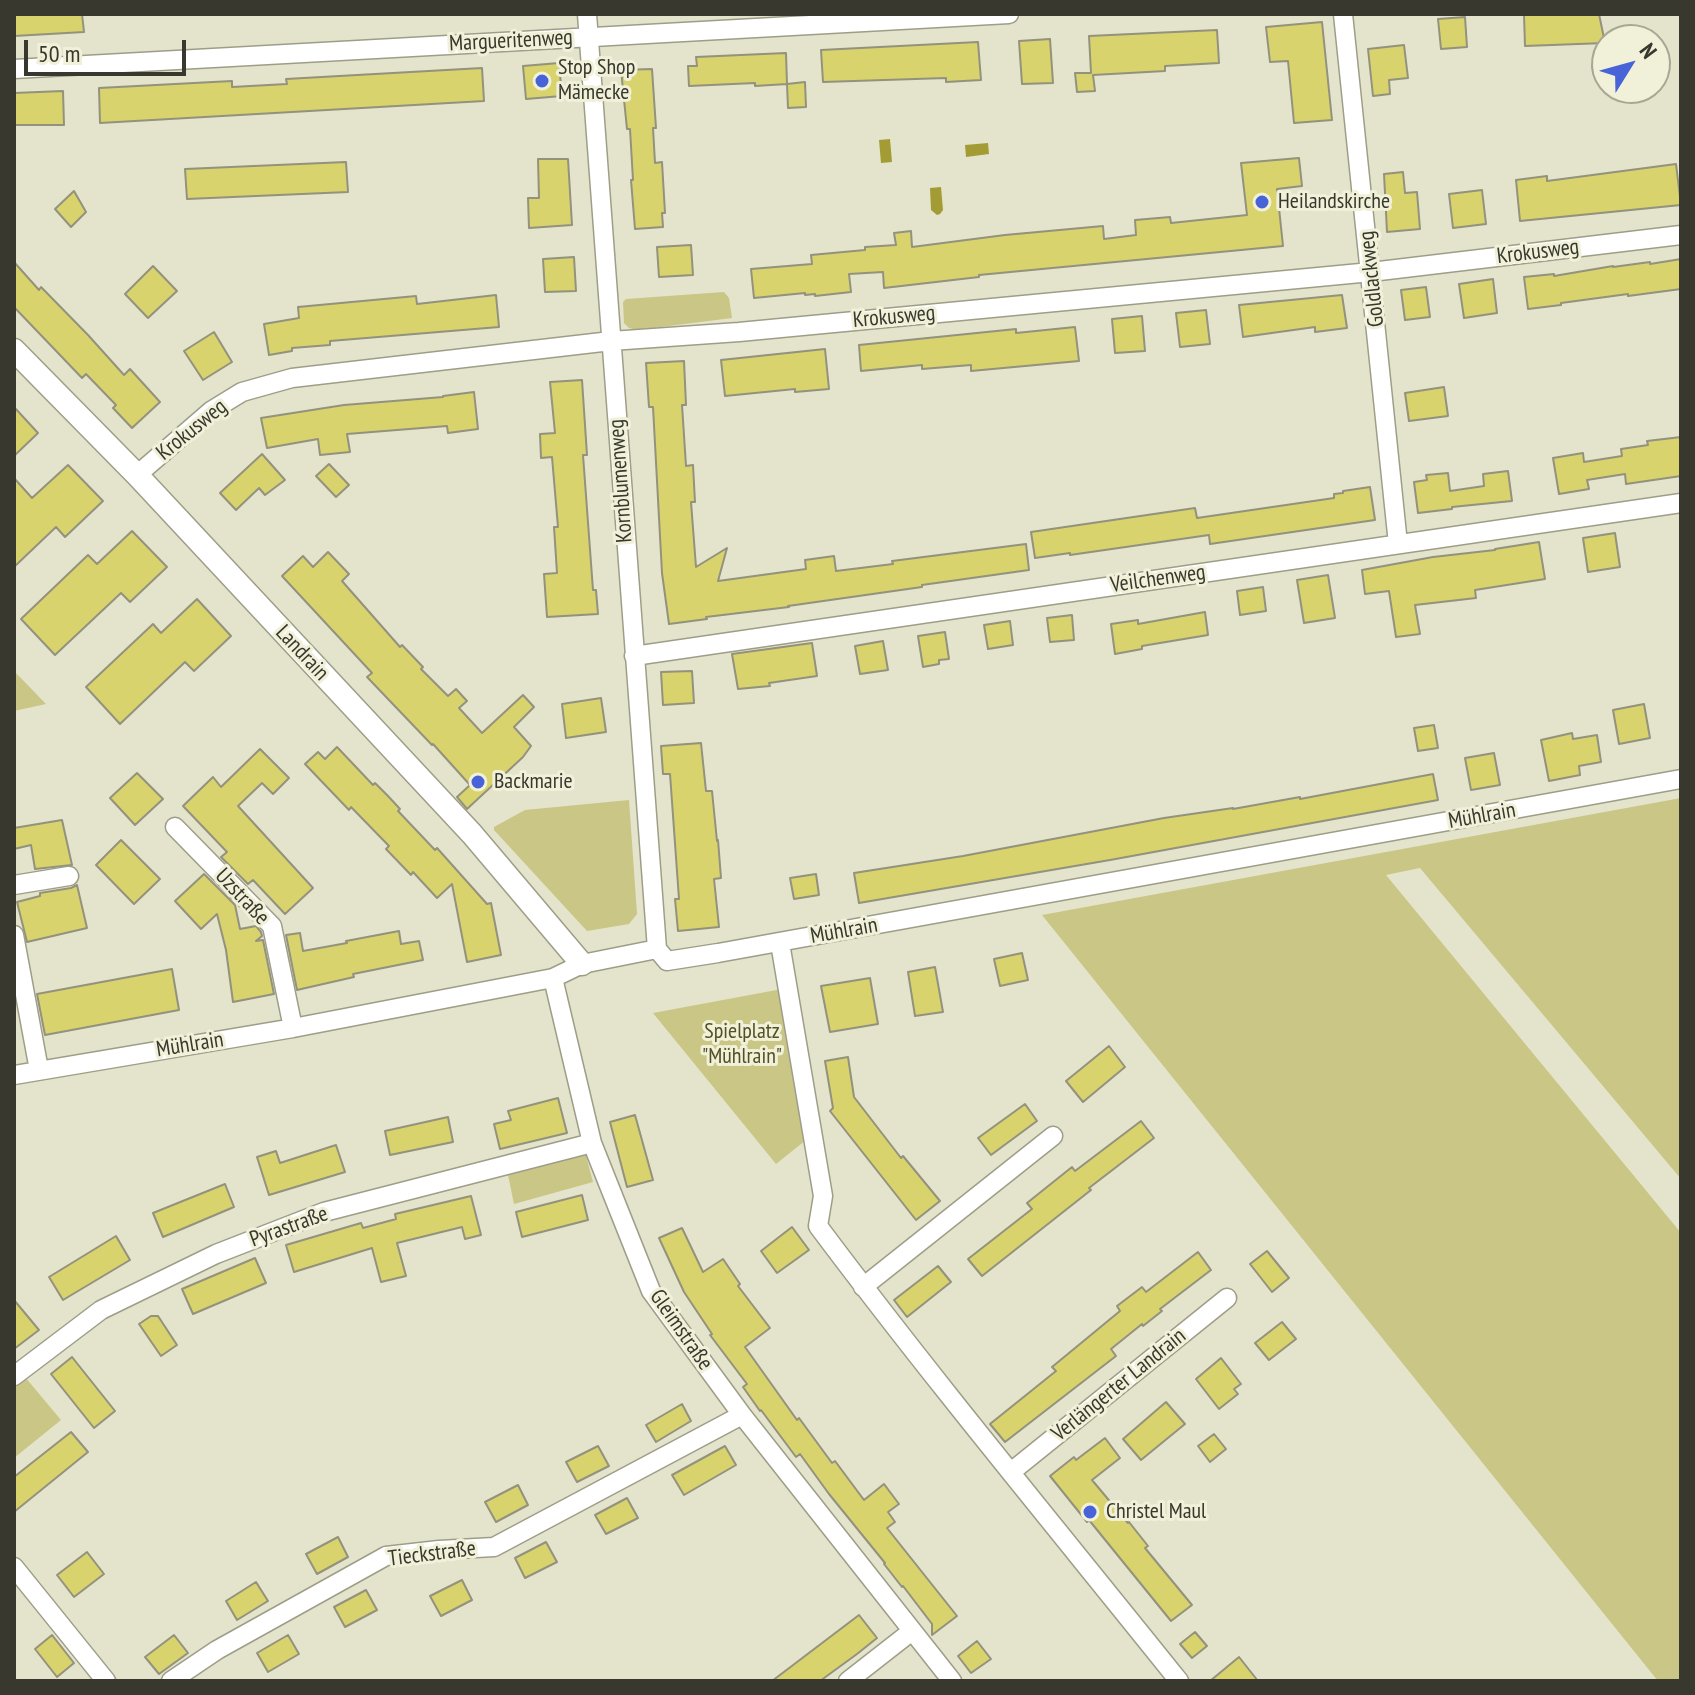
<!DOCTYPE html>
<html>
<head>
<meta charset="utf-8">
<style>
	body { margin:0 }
	#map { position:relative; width:1695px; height:1695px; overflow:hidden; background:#e4e3cc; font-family:"PT Sans Narrow",sans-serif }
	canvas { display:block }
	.frame { position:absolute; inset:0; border:16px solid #38382f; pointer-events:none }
	.north { position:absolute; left:1591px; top:24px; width:80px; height:80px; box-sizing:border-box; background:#f1f1d9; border:2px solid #a7a795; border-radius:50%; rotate:53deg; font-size:22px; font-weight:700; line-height:32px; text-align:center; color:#38382f }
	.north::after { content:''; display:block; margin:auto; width:28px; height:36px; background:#4763d7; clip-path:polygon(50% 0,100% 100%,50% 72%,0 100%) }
	.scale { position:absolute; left:24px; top:40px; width:162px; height:36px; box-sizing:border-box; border:4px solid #38382f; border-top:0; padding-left:10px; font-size:24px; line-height:28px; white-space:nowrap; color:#38382f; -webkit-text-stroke:6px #f1f1d9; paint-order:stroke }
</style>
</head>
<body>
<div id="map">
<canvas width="1695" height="1695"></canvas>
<div class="frame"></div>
<div class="north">N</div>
<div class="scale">50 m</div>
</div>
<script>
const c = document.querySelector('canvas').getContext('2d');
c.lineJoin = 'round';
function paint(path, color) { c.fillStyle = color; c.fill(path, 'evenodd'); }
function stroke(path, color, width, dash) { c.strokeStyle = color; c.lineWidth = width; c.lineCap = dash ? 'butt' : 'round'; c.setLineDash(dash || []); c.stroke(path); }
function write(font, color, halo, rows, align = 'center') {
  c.font = font + ' "PT Sans Narrow",sans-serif'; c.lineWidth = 6; c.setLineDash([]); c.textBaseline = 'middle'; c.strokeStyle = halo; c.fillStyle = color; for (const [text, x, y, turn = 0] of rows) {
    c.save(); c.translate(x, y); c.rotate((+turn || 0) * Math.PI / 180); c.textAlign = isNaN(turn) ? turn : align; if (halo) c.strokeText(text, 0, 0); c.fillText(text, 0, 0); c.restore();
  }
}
const green = new Path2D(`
	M724,292L729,298L732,318L637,330L629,328L624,323L623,302L626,299Z
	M14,671L46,704L14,711Z
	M1681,798V1179L1420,868L1386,875L1681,1233V1681H1658L1042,915Z
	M629,800L637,914L629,924L587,931L494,830V827L525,810Z
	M782,989L806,1140L776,1164L653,1013Z
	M585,1152L593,1182L514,1204L507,1170Z
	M25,1377L61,1420L14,1458V1386Z`);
const water = new Path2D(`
	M890,139L892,162L881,163L879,140Z
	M988,143L989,154L966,157L965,145Z
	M941,187L943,210L940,214L937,215L931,210L930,188Z`);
const building = new Path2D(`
	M14,14H82L84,32L14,36Z
	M1555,14H1599L1605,43L1525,46L1524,15Z
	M1465,17L1467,47L1441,49L1438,19Z
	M1322,22L1332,120L1294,123L1288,61L1270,62L1266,27Z
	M1217,30L1219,63L1165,66V71L1093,75L1095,91L1077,92L1075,73H1091L1089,36Z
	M1050,39L1053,83L1022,84L1019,41Z
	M978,42L981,80L946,82V78L823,82L821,50Z
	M1404,45L1408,78L1389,80L1390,94L1373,96L1368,49Z
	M786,53L787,84L805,82L806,107L788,108L787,84L755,86V83L689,86L688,66H697L696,57Z
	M559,63L562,96L526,99L523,66Z
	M482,68L484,101L100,123L99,88L232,81V87L287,84L286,79Z
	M652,69L656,128H653L655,163L662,162L665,213H662L663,227L635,229L631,180H633L630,129H627L621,70Z
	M63,91L64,125H14V93Z
	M1299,158L1302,186L1277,189L1283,246L979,275V277L884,288L883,272L849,274L851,292L815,296V294L805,295V293L754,298L751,269L812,264L811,255L865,250V247L896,245L894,233L911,231L912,247L1005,235L1103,226L1104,239L1136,235L1135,220L1170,217L1171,223L1247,215L1241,163Z
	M538,159H568L572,225L529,228L528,198H539Z
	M346,162L348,192L187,199L185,169Z
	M1676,164L1681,205L1520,221L1516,180L1547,176V181Z
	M1403,172L1405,193L1417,192L1420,229L1387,232L1384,174Z
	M1482,190L1486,224L1453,228L1449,194Z
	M74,191L86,212L71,227L55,209Z
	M691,245L693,275L659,277L657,247Z
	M574,257L576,291L545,292L543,259Z
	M1681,259V289L1628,296V294L1561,303V305L1528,309L1524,277L1554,274V276L1613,266V267L1650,262V264Z
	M14,262L39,290L41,287L88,335L124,375L130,369L160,402L132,428L113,408L116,405L86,374L82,378L14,307Z
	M153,266L177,291L148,318L125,294Z
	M1493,279L1497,313L1464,318L1459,284Z
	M1426,287L1430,317L1405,320L1401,290Z
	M496,295L499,327L330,341V345L292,348V351L269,355L264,324L299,318L298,307L416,296L417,304Z
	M1342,295L1347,328L1315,332V327L1243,337L1239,305Z
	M1206,310L1210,344L1180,347L1176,313Z
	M1142,316L1145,351L1115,353L1112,319Z
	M1075,327L1079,361L971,371V365L922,369V365L861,371L859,345L1016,329V333Z
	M214,332L232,362L203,380L184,351Z
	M825,349L829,389L795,392V389L725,396L721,360Z
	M684,361L686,405H682L686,466L693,465L695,502H691L696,567L727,548L718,581L806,569L805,560L834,556L836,571L893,564L892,561L1026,544L1029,570L922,585V587L788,606L789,607L706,617L707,619L669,624L662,573L653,407H649L646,363Z
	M582,380L587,455H583L593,590H596L598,614L547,617L544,574L557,573L554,527H558L552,457L541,458L540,434L555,433L550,382Z
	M1444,387L1448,416L1409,421L1405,393Z
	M474,392L478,429L448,433L447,426L347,434L350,452L320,455L318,439L267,448L261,418L344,405L443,397V396Z
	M14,407L38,433L14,456Z
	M1681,437V476L1626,484L1625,474L1587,480L1589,489L1559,494L1553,458L1583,453L1584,462L1622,456L1621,449L1648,445L1647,441Z
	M262,454L285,480L265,495L259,488L236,510L220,493Z
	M329,464L349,485L336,497L316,476Z
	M68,465L103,501L65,537L56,527L14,567V478L32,498Z
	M1508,471L1512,501L1452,507V509L1418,513L1414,482L1427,480L1426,475L1448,473L1450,491L1484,486L1483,474Z
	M1370,487L1375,520L1210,544L1209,535L1070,555V553L1035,558L1031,532L1195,508L1197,518L1334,498V494L1343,493V491Z
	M132,531L167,567L130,602L121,593L55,655L21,619L88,555L97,564Z
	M1615,533L1620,567L1588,572L1583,538Z
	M1539,542L1545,579L1475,590L1476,598L1415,605L1420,634L1396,637L1389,591L1365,594L1362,570L1433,557L1495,550V549Z
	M328,552L349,574L342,581L400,647L402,645L423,667L421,669L448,696L456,689L467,701L459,708L482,733L523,695L534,707L514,727L531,746L523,757L467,809L457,797L470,785L433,744L432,745L367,677L372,673L282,576L303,556L313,567Z
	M1328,575L1335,618L1304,623L1297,580Z
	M1263,587L1266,611L1240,615L1237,591Z
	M197,599L231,636L194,671L185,662L120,724L86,687L153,624L161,633Z
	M1205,612L1208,635L1142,646V649L1115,654L1111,624L1138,620V624Z
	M1072,615L1074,640L1050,642L1047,618Z
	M1010,621L1013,645L988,649L984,625Z
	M945,632L949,659L939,660V664L923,667L918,636Z
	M883,641L888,670L860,674L855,646Z
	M812,643L817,676L769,683L770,686L738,689L732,654Z
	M692,671L694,703L663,705L661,672Z
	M601,698L606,732L566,738L562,704Z
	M1644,704L1650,738L1619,744L1613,710Z
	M1434,725L1438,748L1418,751L1414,728Z
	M1572,733L1573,739L1597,735L1601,762L1579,766L1580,775L1549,781L1541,740Z
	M701,743L706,791H712L717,841L718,840L721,878L714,879L719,927L678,931L675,899H679L670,774H663L661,746Z
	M337,747L373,785L375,783L388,796L400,809L398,811L435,850L437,848L487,904L491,903L501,955L467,962L452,884L437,898L413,872L411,875L386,849L389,846L351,807L349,810L305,764L318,752L325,759Z
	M260,749L289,778L273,794L262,783L238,806L313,888L285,914L253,880L248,884L221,857L227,852L183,806L213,777L221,787Z
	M1494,753L1500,785L1471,790L1465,758Z
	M137,773L163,799L135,825L110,798Z
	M1433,774L1438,800L1110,860L859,903L854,873L963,856L1164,818L1233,808V809L1300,797V799Z
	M62,820L72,865L35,869L31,845L14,849V828Z
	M121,840L160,879L134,904L96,865Z
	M204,874L235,905L240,929L256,926L261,932L262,936L256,941L263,940L274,994L233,1002L226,950L217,914L201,929L175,901Z
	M816,874L819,895L794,899L790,878Z
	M77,885L87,928L27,942L17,902L40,896V893L71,888Z
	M399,931L401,944L419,941L423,960L353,974L354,977L297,990L286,935L300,933L303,951L347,943L346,941Z
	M1022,953L1028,980L1000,986L994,959Z
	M935,967L943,1012L915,1016L908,972Z
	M172,969L179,1010L45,1035L37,994Z
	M870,978L878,1024L830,1032L821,986Z
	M1109,1046L1125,1067L1083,1102L1066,1081Z
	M848,1057L854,1097L901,1158L903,1156L940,1201L916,1220L830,1111L833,1108L825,1061Z
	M558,1098L567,1133L500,1149L494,1124L511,1120L508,1111Z
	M1025,1104L1037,1121L991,1155L978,1138Z
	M635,1115L653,1180L627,1187L610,1122Z
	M448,1117L453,1142L390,1155L385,1131Z
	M1141,1121L1154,1138L1089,1188L1091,1190L982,1276L968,1259L1032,1209L1027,1203L1072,1167L1075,1171Z
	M336,1145L345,1172L269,1195L257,1157L276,1151L280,1163Z
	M225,1184L234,1207L163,1237L153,1213Z
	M582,1195L588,1220L522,1237L516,1212Z
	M471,1196L481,1235L465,1239L462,1227L397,1243L406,1276L381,1282L372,1248L294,1272L286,1245L361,1223L363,1228L396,1219L395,1214Z
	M792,1227L809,1250L777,1273L761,1251Z
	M682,1228L703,1272L723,1259L740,1284L738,1286L770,1328L745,1347L797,1420L799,1418L832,1463L835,1461L864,1500L884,1484L899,1504L888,1512L895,1522L887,1528L957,1616L932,1635V1624L903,1586L902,1587L884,1564L885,1563L829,1494L800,1454L796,1457L761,1410L760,1411L743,1387L747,1384L710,1335L712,1334L684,1292L659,1238Z
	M116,1236L130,1260L63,1300L49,1277Z
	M1267,1251L1289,1278L1272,1292L1250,1264Z
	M1198,1252L1211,1270L1160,1309L1162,1311L1143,1326L1142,1324L1111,1349L1116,1356L1005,1442L990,1424L1056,1371L1052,1367L1120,1311L1117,1306L1142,1287L1146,1292Z
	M255,1258L266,1283L193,1314L182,1289Z
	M938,1266L951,1282L907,1317L894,1300Z
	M14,1300L39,1330L14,1349Z
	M151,1316H158L177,1345L161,1356L139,1324Z
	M1282,1322L1296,1339L1269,1360L1255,1343Z
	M72,1357L115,1411L94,1428L51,1374Z
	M1221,1358L1241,1384L1234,1389L1238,1394L1219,1409L1196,1379Z
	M1166,1402L1185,1424L1141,1460L1123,1439Z
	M682,1404L691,1421L656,1442L646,1425Z
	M71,1432L88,1452L14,1512V1477Z
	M1214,1434L1226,1449L1210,1462L1198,1446Z
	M1105,1438L1120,1458L1092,1480L1128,1523L1129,1522L1148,1546L1145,1548L1192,1605L1171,1621L1089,1520L1087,1522L1050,1476L1074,1457L1076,1460Z
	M598,1446L609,1466L577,1482L566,1462Z
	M725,1446L736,1465L684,1495L672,1475Z
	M518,1485L528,1505L496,1522L485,1502Z
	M627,1498L638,1518L606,1534L595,1515Z
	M338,1537L348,1557L317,1574L306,1554Z
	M546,1542L557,1562L525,1578L515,1558Z
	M87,1552L104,1574L74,1597L57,1575Z
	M462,1580L472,1600L441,1616L430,1596Z
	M256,1582L268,1601L237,1620L226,1601Z
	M366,1590L377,1610L345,1627L334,1607Z
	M859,1615L877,1638L857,1654L820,1681H772Z
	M1195,1632L1207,1646L1192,1658L1180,1644Z
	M52,1635L74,1663L57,1677L35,1649Z
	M174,1635L188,1653L159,1674L145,1657Z
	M288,1635L299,1654L268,1672L257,1653Z
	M977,1641L991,1659L971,1673L958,1656Z
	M1239,1657L1258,1681H1210Z`);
const minor = new Path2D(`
	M587,14L657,949
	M1343,14L1398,544
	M14,69L1009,14
	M137,475L211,411L242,392L292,378L611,341L739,332L1371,272L1681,235
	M634,656L1681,503
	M175,827L272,926L293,1028
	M14,885L69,876
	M14,935L39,1070
	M780,943L823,1196L818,1226C934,1381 1058,1530 1179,1681
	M657,949L667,961L718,953L1681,779
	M553,978L592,1143L651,1291L742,1415L952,1681
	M14,1075L293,1028L553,978L582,964L657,949
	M863,1287L1053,1136
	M14,1376L101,1310L216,1254L324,1212L592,1143
	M1011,1472L1227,1298
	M14,1567L106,1681
	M171,1681L217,1650L386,1556L439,1550L494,1547L742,1415
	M848,1681L912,1631`);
const tertiary = new Path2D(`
	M14,350L137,475L472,834L582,964`);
const markers = [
	[542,81,8,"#4763d7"],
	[1262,202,8,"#4763d7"],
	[478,782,8,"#4763d7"],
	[1090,1512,8,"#4763d7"]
];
const streetNames = [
	["Margueritenweg",511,41,-3],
	["Krokusweg",1538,252,-7],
	["Goldlackweg",1372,279,-96],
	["Krokusweg",894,317,-5],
	["Krokusweg",192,430,-39],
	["Kornblumenweg",621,481,-94],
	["Veilchenweg",1158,579,-8],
	["Landrain",302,653,47],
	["Mühlrain",1482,816,-10],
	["Uzstraße",242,897,47],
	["Mühlrain",844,931,-10],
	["Mühlrain",190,1045,-9],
	["Pyrastraße",289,1227,-20],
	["Gleimstraße",681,1330,55],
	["Verlängerter Landrain",1119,1385,-39],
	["Tieckstraße",432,1554,-7]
];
const poiNames = [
	["Stop Shop",558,68],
	["Mämecke",558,93],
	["Heilandskirche",1278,202],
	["Backmarie",494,782],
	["Christel Maul",1106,1512]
];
const parkNames = [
	["Spielplatz",742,1032],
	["\"Mühlrain\"",742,1057]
];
paint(green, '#cac685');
paint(water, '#a39c34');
paint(building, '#d9d36e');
stroke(building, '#93927d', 2);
stroke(minor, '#9e9e88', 21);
stroke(tertiary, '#9e9e88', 25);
stroke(minor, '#fff', 18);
stroke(tertiary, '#fff', 22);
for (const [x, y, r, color] of markers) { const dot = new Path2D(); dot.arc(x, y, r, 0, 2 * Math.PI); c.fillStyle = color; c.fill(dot); stroke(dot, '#f1f1d9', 3); }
write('22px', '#38382f', '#f1f1d9', streetNames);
write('22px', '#38382f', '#f1f1d9', poiNames, 'left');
write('22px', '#535026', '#f1f1d9', parkNames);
</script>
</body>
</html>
